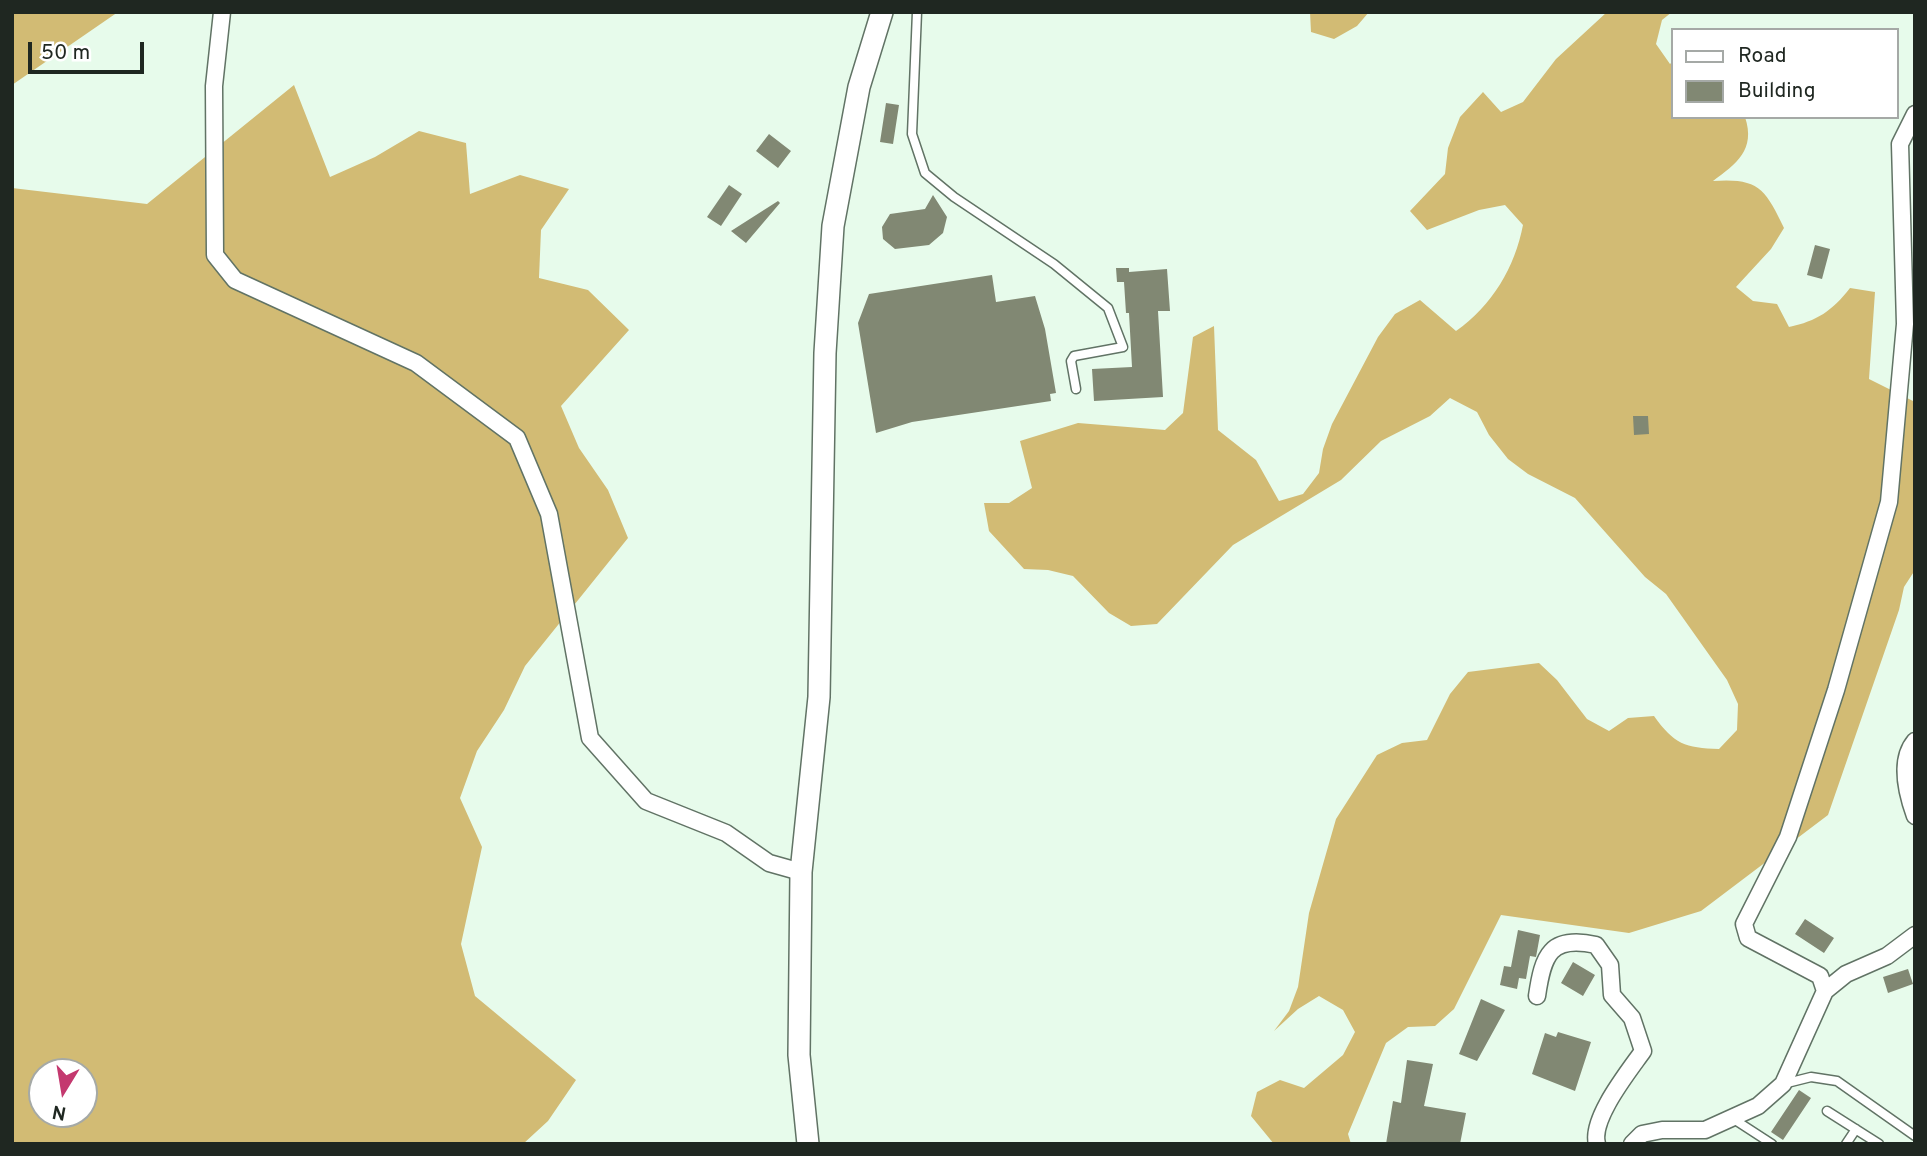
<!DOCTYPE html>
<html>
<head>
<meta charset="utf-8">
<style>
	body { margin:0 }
	#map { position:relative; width:1927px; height:1156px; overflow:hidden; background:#e7fbeb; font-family:Overpass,sans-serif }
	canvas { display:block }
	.frame { position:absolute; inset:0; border:14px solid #1f2721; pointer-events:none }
	.legend { position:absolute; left:1671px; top:28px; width:228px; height:91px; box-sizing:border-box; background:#fff; border:2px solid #a5a9a6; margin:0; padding:9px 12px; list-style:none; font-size:21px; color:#1f2721 }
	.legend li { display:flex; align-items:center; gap:14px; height:35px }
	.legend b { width:35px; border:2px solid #a5a9a6 }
	.north { position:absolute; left:28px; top:1058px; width:70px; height:70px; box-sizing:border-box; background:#fff; border:2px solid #a5a9a6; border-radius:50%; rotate:191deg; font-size:19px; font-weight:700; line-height:28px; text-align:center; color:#1f2721 }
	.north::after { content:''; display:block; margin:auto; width:24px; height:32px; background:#c4396f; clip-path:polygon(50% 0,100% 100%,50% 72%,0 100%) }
	.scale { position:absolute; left:28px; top:42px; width:116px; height:32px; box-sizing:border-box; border:4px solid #1f2721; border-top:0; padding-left:9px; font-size:21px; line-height:24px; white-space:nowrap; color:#1f2721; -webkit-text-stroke:5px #fff; paint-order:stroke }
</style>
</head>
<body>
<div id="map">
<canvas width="1927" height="1156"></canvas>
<div class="frame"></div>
<ul class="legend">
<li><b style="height:9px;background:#fff"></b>Road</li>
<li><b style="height:19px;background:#818873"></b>Building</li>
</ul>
<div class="north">N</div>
<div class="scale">50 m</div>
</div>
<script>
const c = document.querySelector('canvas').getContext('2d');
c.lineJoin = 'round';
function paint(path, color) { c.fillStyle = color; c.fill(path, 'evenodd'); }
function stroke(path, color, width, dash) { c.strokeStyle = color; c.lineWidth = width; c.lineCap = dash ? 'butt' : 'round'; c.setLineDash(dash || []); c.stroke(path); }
const forest = new Path2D(`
	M12,12H118L12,85Z
	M1310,12H1369L1357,26L1334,39L1311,32Z
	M1607,12H1672L1662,20L1656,44L1670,64L1673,61V117H1745C1756,150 1736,164 1713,181C1758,178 1765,188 1784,228L1771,249L1736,287L1753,301L1777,304L1789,327C1817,321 1832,311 1850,288L1875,292L1869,379L1915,402V570L1904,587L1899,610L1828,815L1701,911L1629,933L1501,915L1454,1009L1435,1026L1408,1027L1386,1043L1348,1134L1351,1144H1274L1251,1116L1257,1092L1280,1080L1304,1088L1343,1055L1355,1032L1343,1010L1319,996L1298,1009L1274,1031L1289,1011L1298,987L1309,913L1336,819L1377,755L1402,743L1427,740L1450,694L1468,672L1539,663L1557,680L1587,719L1609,731L1628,718L1654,716C1674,744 1685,748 1719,749L1737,730L1738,704L1727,680L1666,594L1645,577L1575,498L1528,474L1508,459L1489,435L1477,412L1450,398L1430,416L1381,441L1341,480L1233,545L1157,624L1131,626L1109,613L1073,576L1048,570L1024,569L989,531L984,503H1009L1032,488L1020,441L1078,423L1165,430L1183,413L1193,337L1214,326L1218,430L1256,460L1279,501L1303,494L1319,473L1323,449L1332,424L1378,337L1395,314L1420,300L1456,331C1492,306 1515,267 1523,225L1505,205L1479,210L1427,230L1410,211L1445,174L1448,148L1460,117L1483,92L1501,112L1523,102L1556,59Z
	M294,85L330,177L375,157L419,131L466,143L470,194L520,175L569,189L541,230L539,278L588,290L629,330L561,406L579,448L608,490L628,538L525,666L504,710L477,751L460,798L482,847L461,944L475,996L576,1080L548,1121L523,1144H12V188L147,204ZM42,1072H84V1114H42Z`);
const building = new Path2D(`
	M886,103L899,105L893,144L880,142Z
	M769,134L791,151L778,168L756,151Z
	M729,185L742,194L721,226L707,217Z
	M933,195L947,217L943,233L929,245L895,249L883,239L882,227L890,214L925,209Z
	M778,201L780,203L746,243L731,231Z
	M1815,245L1830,249L1822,279L1807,275Z
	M1116,268H1129V272L1167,269L1170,311H1158L1163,397L1094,401L1092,369L1132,367L1129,313H1126L1124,282H1117Z
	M992,275L996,302L1035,296L1045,329L1056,393L1050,394L1051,401L912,422L876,433L858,323L869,294Z
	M1633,416H1648L1649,434L1634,435Z
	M1805,919L1834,938L1824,953L1795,934Z
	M1518,930L1540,935L1536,957L1530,956L1526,979L1519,978L1517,989L1500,985L1504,966L1511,967Z
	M1573,962L1595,975L1583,996L1561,983Z
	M1908,969L1913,984L1888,993L1883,977Z
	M1481,999L1505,1010L1477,1061L1459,1054Z
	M1558,1032L1591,1042L1575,1091L1532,1074L1545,1033L1556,1037Z
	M1407,1060L1433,1064L1424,1106L1466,1113L1460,1144H1386L1393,1101L1401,1103Z
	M1799,1090L1811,1098L1783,1140L1771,1132Z`);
const lane = new Path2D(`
	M917,12L912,134L925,173L954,197L1054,264L1108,308L1123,347L1074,356L1071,361L1076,389
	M1783,1084L1811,1077L1837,1081L1915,1136
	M1827,1111L1879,1144
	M1732,1118L1772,1144
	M1846,1144L1856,1129`);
const street = new Path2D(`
	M222,12L214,86L215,255L235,280L416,363L517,438L549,514L590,738L646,801L726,833L769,863L801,872
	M1915,741C1898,761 1907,794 1915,816
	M1825,991L1820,976L1748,938L1744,924L1788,837L1836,690L1889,502L1905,324L1900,144L1915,114
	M1537,996C1543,955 1550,935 1596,945L1610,965L1612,995L1632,1018L1643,1051C1629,1071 1590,1119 1597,1144
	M1632,1144L1642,1134L1662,1130H1705L1758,1106L1783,1084L1825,991L1846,974L1887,956L1915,935`);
const secondary = new Path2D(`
	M808,1144L799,1055L801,872L819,697L825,353L833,226L859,87L882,12`);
paint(forest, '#d2bb74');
paint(building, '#818873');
stroke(lane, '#617365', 11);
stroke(street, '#617365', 19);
stroke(secondary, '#617365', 24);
stroke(lane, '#fff', 8);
stroke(street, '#fff', 16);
stroke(secondary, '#fff', 21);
</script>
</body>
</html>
